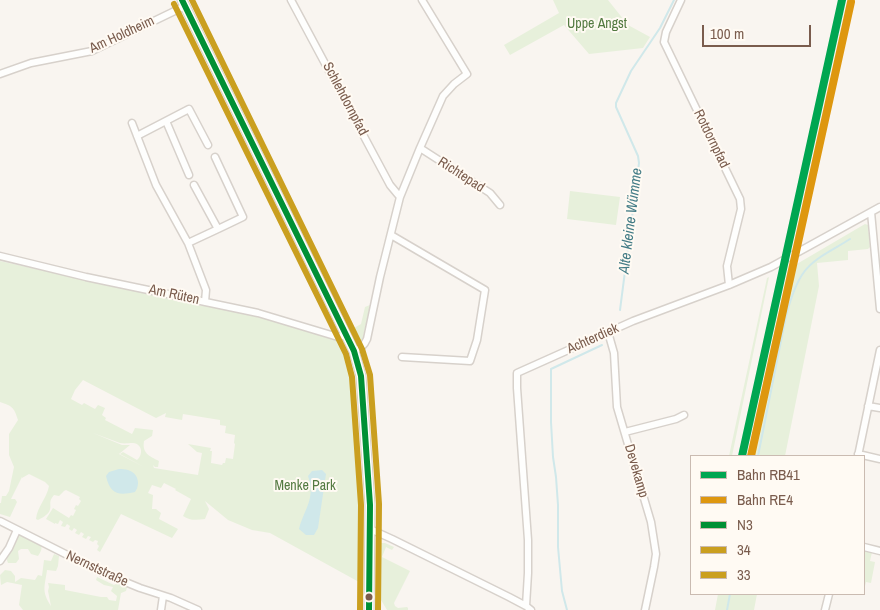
<!DOCTYPE html>
<html>
<head>
<meta charset="utf-8">
<style>
	body { margin:0 }
	#map { position:relative; width:880px; height:610px; overflow:hidden; background:#f9f5f0; font-family:"Archivo Narrow",sans-serif }
	canvas { display:block }
	.legend { position:absolute; left:690px; top:455px; width:175px; height:140px; box-sizing:border-box; background:#fffaf3; border:1px solid #cabbb1; margin:0; padding:6px 9px; list-style:none; font-size:15px; color:#7a5c4d }
	.legend li { display:flex; align-items:center; gap:10px; height:25px }
	.legend b { width:25px; border:1px solid #cabbb1 }
	.scale { position:absolute; left:702px; top:25px; width:109px; height:22px; box-sizing:border-box; border:2px solid #7a5c4d; border-top:0; padding-left:6px; font-size:15px; line-height:18px; white-space:nowrap; color:#7a5c4d; -webkit-text-stroke:4px #fffaf3; paint-order:stroke }
</style>
</head>
<body>
<div id="map">
<canvas width="880" height="610"></canvas>
<ul class="legend">
<li><b style="height:6px;background:#00a651"></b>Bahn RB41</li>
<li><b style="height:6px;background:#de970f"></b>Bahn RE4</li>
<li><b style="height:6px;background:#009035"></b>N3</li>
<li><b style="height:6px;background:#ca9f1f"></b>34</li>
<li><b style="height:6px;background:#ca9f1f"></b>33</li>
</ul>
<div class="scale">100 m</div>
</div>
<script>
const c = document.querySelector('canvas').getContext('2d');
c.lineJoin = 'round';
function paint(path, color) { c.fillStyle = color; c.fill(path, 'evenodd'); }
function stroke(path, color, width, dash) { c.strokeStyle = color; c.lineWidth = width; c.lineCap = dash ? 'butt' : 'round'; c.setLineDash(dash || []); c.stroke(path); }
function write(font, color, halo, rows, align = 'center') {
  c.font = font + ' "Archivo Narrow",sans-serif'; c.lineWidth = 4; c.setLineDash([]); c.textBaseline = 'middle'; c.strokeStyle = halo; c.fillStyle = color; for (const [text, x, y, turn = 0] of rows) {
    c.save(); c.translate(x, y); c.rotate((+turn || 0) * Math.PI / 180); c.textAlign = isNaN(turn) ? turn : align; if (halo) c.strokeText(text, 0, 0); c.fillText(text, 0, 0); c.restore();
  }
}
const green = new Path2D(`
	M553,0H608L628,25L650,37L643,48L589,54L564,25L510,55L504,45L559,13Z
	M570,191L620,197L616,225L567,219Z
	M865,224L868,225L870,247L868,249L848,251V260L817,263L819,286L785,456H748L776,325L790,268Z
	M0,261L201,306H210L248,314L339,341L350,359L360,453L364,506L360,517L359,582L270,533L252,530L228,520L205,501L209,509L205,519C197,520 190,521 183,516L191,499L175,490L176,489L164,483L161,488L152,485L148,493L153,495L152,509H156L161,513L159,519L178,529L172,538L121,514L100,552L97,550L99,546L97,544L98,541L95,540L93,542L89,540L91,537L88,536L86,539L82,537L84,534L81,532L79,535L75,533L77,530L74,528L72,531L69,529L70,526L67,524L65,527L61,526L63,522L60,520L58,524L55,523V524L46,519L53,508L69,518L71,515L73,516L76,510L74,509L76,505L78,506L81,501L79,499L80,497L66,490L64,491L59,496L54,495C47,503 53,505 49,512C47,515 42,518 38,520L36,519C37,507 47,498 49,486L45,482L29,474L22,478V477L11,499H15L17,502L10,517L0,514V503H1L2,496H6L9,491L14,467L9,455V434L18,420C14,407 12,406 0,402ZM83,380L156,418L166,413L165,417L182,420L183,414L220,420V425L226,426L225,433L235,435L234,443L235,444L233,459L226,458L225,463H223L222,465L211,463L212,451H210L211,448L188,444L197,452L202,453L198,475L154,468L153,465L155,467H158L159,461C149,456 142,453 144,441L152,436L153,430L135,428L132,434L105,420L106,418L102,415L105,408L98,405L95,409L84,403L82,405L71,399L75,390ZM93,433C102,436 111,440 120,443C125,444 128,443 133,443C143,444 143,455 137,460L123,452L120,454L144,467L90,439L119,454L130,445H122Z
	M769,277L732,456H729L767,278Z
	M370,305L362,342L359,343L357,341L349,324L354,328L361,324L365,307Z
	M21,534L32,539L33,542L39,541C43,547 42,550 38,556L31,554L28,549H21L18,551L19,559L16,563H8L5,555L17,540L16,537Z
	M379,543H385L394,547L392,550L386,547L382,557L410,571L394,603L395,606L398,608L407,607L408,608V610H387L381,600L380,595Z
	M864,550L872,552L870,561L875,562L871,583L866,582L864,590Z
	M54,554L59,556L58,566L56,571L47,570C45,586 41,591 51,606L48,591L49,587L48,583L65,585V590L101,597H107L109,600L116,601L117,596L111,591L113,587L104,585L96,580L97,577L114,585L118,583L125,584L127,587L126,591L121,593L118,610H23L19,605L22,585L7,582L1,585L0,575L5,570L11,571L15,576V582L21,578L35,580L38,575L42,576L44,560L51,561Z
	M718,594H757L754,610H715Z`);
const water = new Path2D(`
	M119,469C122,469 125,469 128,470C138,473 141,484 135,492C118,496 110,494 106,476L109,472Z
	M322,470L326,474L318,528L314,535H306L299,529C304,509 316,499 308,476L312,471Z`);
const stream = new Path2D(`
	M620,310L639,163L638,156L616,107V103L631,71L660,28L674,0
	M758,456L786,316C790,301 795,284 804,272C815,257 835,249 850,239
	M567,610L562,591L558,547V505L556,477L553,457L551,422V369L602,345
	M727,610L730,594`);
const minor = new Path2D(`
	M291,0L390,185L400,197
	M681,0L666,32L664,42L740,199L741,209L727,266L729,285
	M0,74L31,63L92,51L185,6
	M166,121L189,175
	M132,123L156,185L188,243L206,290L205,302
	M137,136L189,109L208,145
	M420,148L490,193L500,205
	M215,157L243,217L218,229
	M871,212L880,309
	M391,235L485,290L477,340L470,361L402,357
	M188,243L218,229L194,185
	M0,256L86,277L258,313L338,337L346,335
	M608,332L614,353L617,407L651,522L656,554L654,567L645,610
	M354,351C361,348 364,346 367,339L380,277L400,197L420,148L443,96L454,84L467,74L422,0
	M868,406L880,408
	M625,432L676,419L684,415
	M858,454L880,459
	M858,456L880,350
	M0,521L101,572L140,588L171,598L198,610
	M370,529L392,539L509,597L526,606L531,610
	M864,547L880,551
	M0,561L9,548L17,530
	M526,606L528,573V540L517,388V373L633,321L729,285L771,267L880,207
	M161,610L163,596
	M825,610L829,594`);
const secondary = new Path2D(`
	M182,0L354,351L361,376L370,505L369,610`);
const bus1 = new Path2D(`
	M182,0L354,351L361,376L370,505L369,610`);
const bus2 = new Path2D(`
	M174,4L346,354L352,377L361,505L360,610`);
const bus3 = new Path2D(`
	M192,0L362,349L370,375L379,504L378,610`);
const rail1 = new Path2D(`
	M742,456L842,0`);
const rail2 = new Path2D(`
	M751,456L851,2`);
const markers = [
	[369,597,4.5,"#7a5c4d"]
];
const parkNames = [
	["Uppe Angst",597,24],
	["Menke Park",305,486]
];
const streetNames = [
	["Am Holdheim",122,35,-25],
	["Schlehdornpfad",345,99,62],
	["Rotdornpfad",711,139,64],
	["Richtepad",461,175,33],
	["Am Rüten",174,295,12],
	["Achterdiek",593,339,-24],
	["Devekamp",636,471,74],
	["Nernststraße",97,569,25]
];
const waterNames = [
	["Alte kleine Wümme",631,221,-83]
];
paint(green, '#e7f0db');
paint(water, '#d0e8ea');
stroke(stream, '#d0e8ea', 2);
stroke(minor, '#d7d1cb', 9);
stroke(secondary, '#d9d2cb', 11);
stroke(minor, '#fefefd', 6);
stroke(secondary, '#fefefd', 9);
stroke(bus1, '#009035', 6);
stroke(bus2, '#ca9f1f', 6);
stroke(bus3, '#ca9f1f', 6);
stroke(rail1, '#00a651', 8);
stroke(rail2, '#de970f', 8);
for (const [x, y, r, color] of markers) { const dot = new Path2D(); dot.arc(x, y, r, 0, 2 * Math.PI); c.fillStyle = color; c.fill(dot); stroke(dot, '#fffaf3', 2); }
write('14px', '#537a41', '#fffaf3', parkNames);
write('14px', '#7a5c4d', '#fffaf3', streetNames);
write('italic 15px', '#437c86', '#fffaf3', waterNames);
</script>
</body>
</html>
